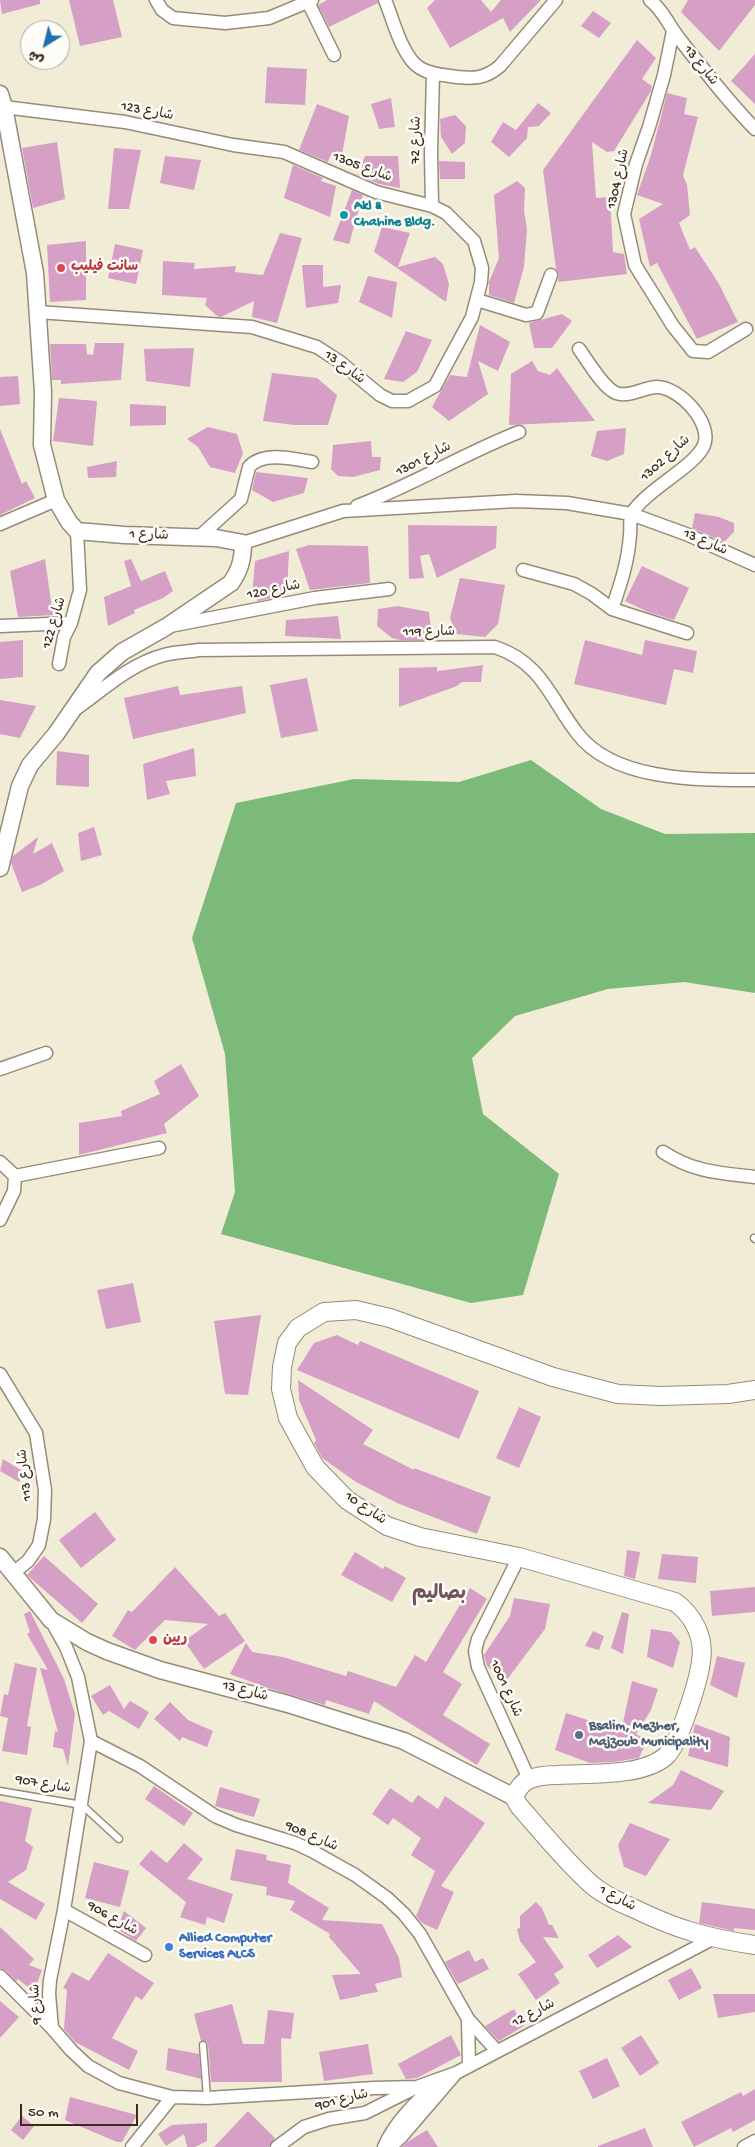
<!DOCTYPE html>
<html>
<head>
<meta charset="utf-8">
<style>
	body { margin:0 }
	#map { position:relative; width:755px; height:2147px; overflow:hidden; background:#f1ecd6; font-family:"Gochi Hand","Playpen Sans Arabic",sans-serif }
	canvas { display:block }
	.north { position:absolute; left:20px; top:20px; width:50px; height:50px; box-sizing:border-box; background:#fdfcf7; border:1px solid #afa8a0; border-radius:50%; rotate:216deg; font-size:14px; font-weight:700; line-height:20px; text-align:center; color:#3b2a1e }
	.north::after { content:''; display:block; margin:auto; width:18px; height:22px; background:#1f6fb2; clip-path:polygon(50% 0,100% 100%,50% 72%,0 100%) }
	.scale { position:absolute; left:20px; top:2104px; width:118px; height:22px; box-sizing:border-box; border:2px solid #3b2a1e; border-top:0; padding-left:6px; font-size:15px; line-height:18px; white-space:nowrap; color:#3b2a1e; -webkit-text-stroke:4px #fdfcf7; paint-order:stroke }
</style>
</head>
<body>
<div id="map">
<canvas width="755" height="2147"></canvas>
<div class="north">ش</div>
<div class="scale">50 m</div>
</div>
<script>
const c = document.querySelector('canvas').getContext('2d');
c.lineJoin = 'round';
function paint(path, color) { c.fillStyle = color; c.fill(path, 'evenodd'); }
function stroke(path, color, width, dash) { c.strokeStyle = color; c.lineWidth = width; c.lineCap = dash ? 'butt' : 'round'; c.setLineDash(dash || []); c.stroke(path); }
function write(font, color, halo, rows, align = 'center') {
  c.font = font + ' "Gochi Hand","Playpen Sans Arabic",sans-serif'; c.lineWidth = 5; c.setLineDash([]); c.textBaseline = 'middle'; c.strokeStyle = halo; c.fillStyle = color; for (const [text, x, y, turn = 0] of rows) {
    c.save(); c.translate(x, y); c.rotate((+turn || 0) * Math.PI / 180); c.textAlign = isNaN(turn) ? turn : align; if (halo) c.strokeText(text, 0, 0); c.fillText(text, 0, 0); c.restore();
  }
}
const forest = new Path2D(`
	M531,760L601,809L665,834L755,833V993L684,982L608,989L515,1016L472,1058L483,1114L559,1174L523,1295L471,1303L221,1234L235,1192L225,1054L192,938L236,803L354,779L459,782Z`);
const building = new Path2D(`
	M0,0H40V4L2,14Z
	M69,0H113L122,37L80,46Z
	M327,0H377L378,3L329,27L318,5Z
	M435,0H481L491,12L501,0H541L510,32L503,18L450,48L427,8Z
	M688,0H755V5L719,51L681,12Z
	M593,11L611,23L599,38L581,26Z
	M637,40L656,58L642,79L652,86L651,91L614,151L607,152L592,142L596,198L610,197L613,252L624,254L627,274L558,282L559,274L556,269L543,170Z
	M755,54V104L731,81Z
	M267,67L307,69L305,105L265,103Z
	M667,93L687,98L684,114L698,117L683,175L687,185L690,215L679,223L690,250L695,247L719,284L738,322L697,339L657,263L650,267L639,219L663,204L637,195L651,155Z
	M391,98L395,127L379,129L371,104Z
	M538,103L551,113L539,126L528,127L527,138L509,157L491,142L503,122L516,130Z
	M317,104L349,116L341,160L330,156L328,162L299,150Z
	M455,115L466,126L465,143L452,154L441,137L440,119Z
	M57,142L65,199L33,208L22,148Z
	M114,148L141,150L129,209H108Z
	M165,156L201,160L194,190L160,183Z
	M365,156H398L400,188L379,184L358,175Z
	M439,161L465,162V179H440Z
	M293,165L323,178L321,181L336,186L330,217L284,198Z
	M517,181L525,188L524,211L527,229L524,267L514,303L489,295V282L499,258L494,195Z
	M352,190L363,195L349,244L333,240Z
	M382,227L410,233L398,267L435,257L443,264L449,284L446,302L374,252Z
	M280,233L302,238L277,323L252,317L254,301L221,317L217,316L205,305L207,298L162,295L163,261L195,263L194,269L236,266L235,272L263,275Z
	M86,241V300L50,302L47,245Z
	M115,244L143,250L136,284L108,278Z
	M302,265H323V287L341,285L338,303L306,308Z
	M368,276L397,282L392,318L359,302Z
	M562,314L572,321L552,348H534L529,323Z
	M480,325L510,342L498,371L478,361L488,394L449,421L432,407L450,375L467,377Z
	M406,331L432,340L417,372L403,382L384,379Z
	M95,343H124L121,380L61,384V380H52L50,344H86L87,354L93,355Z
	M194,348L190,387L146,381L144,349Z
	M532,361L538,371L550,375L557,368L595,421L509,425L511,374Z
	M272,373L317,378L337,395L328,425H294L263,421Z
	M18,376L20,404L0,406V377Z
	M59,398L97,401L93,446L53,441Z
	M130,404L166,406V425L130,426Z
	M208,427L237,434L243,453L235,473L210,467L198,447L187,439Z
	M626,428L624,454L607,461L591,456L597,431Z
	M0,429L22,484L26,481L35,498L0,515Z
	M371,441L372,457H381L380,470L353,477L338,476L331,469L333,445Z
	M117,461L116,477L88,478L87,467Z
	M256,472L308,478L304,493L273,502L252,490Z
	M695,513L719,517L734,523V532L724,542L692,528Z
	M408,525L497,526L496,548L437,578L429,554L420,556L424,578L409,579Z
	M309,545L368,546L370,583L310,590L296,549Z
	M289,551L287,595L258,601L252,596L255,561Z
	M45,559L53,615L18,617L10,571Z
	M131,559L141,581L165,571L173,591L163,598L134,610L135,613L108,626L104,597L131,586L124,561Z
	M642,566L689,588L674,620L648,612L625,601Z
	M460,578L505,585L498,624L485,637L456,634L450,618Z
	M398,606L429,612L432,637L429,640H400L392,638L377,626L378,609Z
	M338,616L341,639L285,636L286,620Z
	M23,640V677L0,679V642Z
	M585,640L642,655L645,640L697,651L693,673L674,669L666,705L574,684Z
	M483,665L481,682H462L457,686L399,707V668L437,667V673L438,671Z
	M307,678L318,731L281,738L270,685Z
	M178,686L180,695L242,686L246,713L133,739L124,698Z
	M0,700L36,706L20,738L0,734Z
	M194,748L196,776L166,781L170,794L147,800L143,764Z
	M57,751L89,755V787L56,785Z
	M94,827L102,855L81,861L78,833Z
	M38,837L33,854L52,843L64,871L40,885L22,892L11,863L13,856Z
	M181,1064L199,1096L164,1124L167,1133L79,1155V1123L122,1116L121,1111L160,1094L154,1081Z
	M133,1283L141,1322L106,1329L97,1290Z
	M261,1315L248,1395L225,1394L214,1321Z
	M337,1335L358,1345L360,1341L479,1391L459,1439L297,1370L314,1343Z
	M298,1380L373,1430L363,1444L414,1470V1468L491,1497L477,1534L397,1503L356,1482L322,1458L314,1443L316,1440L299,1400Z
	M519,1407L541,1417L519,1468L496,1458Z
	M3,1459L24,1472L19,1482L0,1471Z
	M95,1512L116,1540L81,1568L59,1540Z
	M627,1550L640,1552L635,1579L624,1576Z
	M355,1552L383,1569L385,1566L406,1578L392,1602L341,1575Z
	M662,1554L698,1557L696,1583L658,1579Z
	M44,1556L98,1604L82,1623L27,1575Z
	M175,1567L219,1616L225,1613L245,1641L204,1669L184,1641L208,1624L165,1620L135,1650L112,1636L128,1610L132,1612Z
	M755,1587V1612L712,1616L710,1591Z
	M470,1588L487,1599L443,1672L462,1684L443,1715L490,1744L477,1765L374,1701L369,1714L326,1700L325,1705L268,1688L230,1674L246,1643L252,1652L283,1657L346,1676L348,1671L396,1687L415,1655L426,1662Z
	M514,1598L550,1604L545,1629L506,1681L487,1666L484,1655L510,1616Z
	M30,1611L64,1679L75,1714L68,1766L63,1749L53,1747L55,1731L58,1732L40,1668L48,1670L27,1634L30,1632L24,1614Z
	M622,1612L629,1614L623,1654L611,1648Z
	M651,1629L671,1632L680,1642L673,1668L647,1657Z
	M593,1631L604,1636L599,1650L585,1646Z
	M717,1656L745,1663L737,1698L710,1685Z
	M15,1663L37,1668L27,1726L31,1727L27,1755L2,1751L8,1718L0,1716L4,1694L8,1695Z
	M632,1681L658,1689L651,1710L636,1734L647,1740L639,1758L614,1762L590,1763L555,1750L566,1713L615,1729L616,1724L622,1727Z
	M110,1685L124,1709L130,1701L149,1712L139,1729L109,1711L103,1715L91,1696Z
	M170,1702L188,1720L213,1731L207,1747L182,1737L180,1741L154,1719Z
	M695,1724L730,1737L728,1767L688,1756Z
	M681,1770L724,1791L711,1810L648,1803L673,1785Z
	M154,1786L193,1813L184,1826L145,1799Z
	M220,1787L260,1799L254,1817L215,1806Z
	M390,1788L412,1803L418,1795L438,1809L445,1796L485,1823L441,1886L454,1892L437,1930L422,1923L416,1916L435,1871L411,1855L421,1838L393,1818L388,1825L372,1814Z
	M0,1801L32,1808L25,1841L33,1847L26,1870L8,1882L45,1904L36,1920L0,1899Z
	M630,1823L670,1839L646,1876L624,1867L618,1845Z
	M184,1843L203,1859L187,1879L233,1894L224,1923L207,1917L205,1925L180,1917L186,1902L139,1864L151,1850L167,1863Z
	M236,1849L267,1855L266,1860L291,1865L288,1883L329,1908L322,1920L382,1924L399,1958L402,1977L375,1984L378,1992L360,1995V1994V1996L340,2000L332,1975L361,1974L329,1937L330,1934L290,1910L295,1901L266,1895L267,1887L230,1880Z
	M94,1862L129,1871L120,1907L85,1898Z
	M536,1902L542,1908L549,1925H552L559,1938L543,1937L564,1967L554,1974L560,1983L536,2000L518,1974L536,1962L520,1941L517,1929L520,1928V1916Z
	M702,1902L755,1909V1930L734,1928V1931L699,1923Z
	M124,1911L146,1928L136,1941L117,1929Z
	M0,1927L34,1959L29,1965L42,1970L34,1992L18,1979L16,1981L5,1970L0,1968Z
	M618,1935L632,1947L597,1968L588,1955Z
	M469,1950L475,1962L483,1958L489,1969L458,1984L445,1962Z
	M108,1953L154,1983L142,2000L136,1996L112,2038L138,2051L129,2070L75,2042L64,2029L67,1990L63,1988L72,1972L89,1981Z
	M691,1968L702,1988L679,2000L668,1980Z
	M713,1994H755V2012L718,2018Z
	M0,2001L19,2017L0,2038Z
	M232,2004L243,2044H264L268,2010L294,2013L291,2039L281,2038L282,2082H211L208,2044L206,2041H201L194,2014Z
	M514,2009L524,2026L499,2041L485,2026Z
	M451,2035L461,2055L417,2078L406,2079L398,2064Z
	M641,2035L659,2063L640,2076L621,2048Z
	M368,2044L373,2074L324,2081L319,2052Z
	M168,2048L199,2054L201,2079L166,2070Z
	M607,2058L620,2086L593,2099L579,2071Z
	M755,2089V2120L733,2132L731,2128L694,2147L681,2122L741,2092L743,2096Z
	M70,2097L137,2115L122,2142H117L65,2120Z
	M248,2111L275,2138L269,2147H214Z
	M22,2116L34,2126L23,2140L11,2130Z
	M207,2123V2141L195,2147H187L184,2134L166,2146L158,2134L172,2125Z
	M645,2128L653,2147H598V2146Z
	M427,2130L438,2147H402L407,2142Z`);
const service = new Path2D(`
	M754,1238L755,1239
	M0,1791L82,1805L119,1839
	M203,2045L207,2098`);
const minor = new Path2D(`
	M156,0L162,10L173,18L225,23L269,18L312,0
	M385,0C393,19 402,57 420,68C431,75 445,75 457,77C475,79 486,78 500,66L556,0
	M650,0C663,10 668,24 678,37C703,69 727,100 755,129
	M308,2L334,55
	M673,31L664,75L649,127L636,164L624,214L635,265L673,326L693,351L708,352L746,329
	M4,107L125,122L233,145L284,152L376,192L432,206L446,213L474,241L482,268L481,282L472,317L445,367L435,386L408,401H392L380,395L340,362L317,347L252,327L38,312
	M432,206L431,153L433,74
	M477,300L526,315L537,313L551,275
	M579,349C588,361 603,388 616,393C629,398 644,387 657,387C679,387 713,423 704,445C696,466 647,489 632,513C629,518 631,529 630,535C628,562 621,583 612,609
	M357,506C413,485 463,454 519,432
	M0,524L56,500
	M199,537L241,499L249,467C263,451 293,459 312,462
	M243,543L343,511L516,501L567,503L631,514L686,534L755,565
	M523,570L574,584L592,594L612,609L687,633
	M0,626L71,623
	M170,626L315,598L389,589
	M59,664L64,637L71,623L80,590L77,531
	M77,708C104,689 130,664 164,655C175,652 187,652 198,650L495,647C542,663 550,698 577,733C614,782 700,780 755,780
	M0,1069L46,1053
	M663,1152C693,1172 720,1173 755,1177
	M0,1162L15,1176L14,1191L0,1220
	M15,1176L159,1148
	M0,1374L36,1433L45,1490L44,1519L39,1545L28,1561L13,1573
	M519,1557L478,1639L475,1651L478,1667L529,1779
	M51,1620L66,1647L78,1677L91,1741L64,1910L50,1980L49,1994L52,2028
	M91,1741L140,1766L215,1816L236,1825L295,1843L312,1851L355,1875L387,1898L404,1914L420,1934L468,2019L496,2050
	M64,1910L145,1955
	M0,1976L52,2028L71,2050L88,2066L119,2083L172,2097L207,2098L374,2088L417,2087L456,2073
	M468,2019L469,2065
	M132,2147L172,2097
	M277,2147L304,2127L329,2119L365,2113L413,2089
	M384,2147C395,2121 417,2101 438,2082
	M390,2147L401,2137L456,2073L714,1938
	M744,2147L755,2141`);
const tertiary = new Path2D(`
	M0,94L4,107L35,273L43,392L42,445L56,500L69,522L77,531L124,535L216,538L243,543C243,559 240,570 231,583L166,627L122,652L98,673L56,734L30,765L20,786L0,868
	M0,1557L51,1620L87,1642L107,1651L160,1670L288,1704L404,1741L514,1797`);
const secondary = new Path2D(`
	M755,1390L728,1394L661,1396L618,1394L553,1377L390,1318L356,1310L324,1312L298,1328L287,1343L282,1367L281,1389L288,1418L315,1467L347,1500L387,1526L420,1537L519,1557L675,1602C693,1615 705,1637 701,1661C699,1679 679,1745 666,1756C642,1777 589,1773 558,1775C550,1775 536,1776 528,1780C522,1783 517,1790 514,1797L519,1806C543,1833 565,1861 592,1885C604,1895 621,1903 635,1909C678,1930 708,1938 755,1945`);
const markers = [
	[344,215,5,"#0f9aa8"],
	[61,268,5,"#e0444e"],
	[153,1640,5,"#e0444e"],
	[579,1735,5,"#5c6f8a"],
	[169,1947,5,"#3f7fe0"]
];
const streetNames = [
	["شارع 13",700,66,52],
	["شارع 123",147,112,11],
	["شارع 72",417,140,-89],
	["شارع 1305",362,168,21],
	["شارع 1304",619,179,-77],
	["شارع 13",344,368,37],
	["شارع 1302",666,459,-42],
	["شارع 1301",424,460,-27],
	["شارع 1",149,536,2],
	["شارع 13",705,543,24],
	["شارع 120",274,591,-11],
	["شارع 122",55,623,-73],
	["شارع 119",429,633,-1],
	["شارع 113",26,1475,-96],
	["شارع 10",365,1509,35],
	["شارع 1001",505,1689,66],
	["شارع 13",245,1692,15],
	["شارع 907",43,1785,10],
	["شارع 908",311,1837,24],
	["شارع 1",617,1899,29],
	["شارع 906",112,1919,30],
	["شارع 9",37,2004,-93],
	["شارع 12",534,2014,-27],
	["شارع 901",342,2101,-14]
];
const cultureNames = [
	["Akl &",354,207],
	["Chahine Bldg.",354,223]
];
const healthNames = [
	["سانت فيليب",71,268],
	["ريين",163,1640]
];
const serviceNames = [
	["Bsalim, Mezher,",589,1727],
	["Majzoub Municipality",589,1743]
];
const shopNames = [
	["Allied Computer",179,1939],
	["Services ALCS",179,1955]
];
const districtNames = [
	["بصاليم",439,1595]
];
paint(forest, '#7cba7a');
paint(building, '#d6a0c6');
stroke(service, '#968b7a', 9);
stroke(minor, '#968b7a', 15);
stroke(tertiary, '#968b7a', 19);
stroke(secondary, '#968b7a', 20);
stroke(service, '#fff', 6);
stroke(minor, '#fff', 12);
stroke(tertiary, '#fff', 16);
stroke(secondary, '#fff', 18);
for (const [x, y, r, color] of markers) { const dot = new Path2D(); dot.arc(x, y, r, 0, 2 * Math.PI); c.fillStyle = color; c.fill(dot); stroke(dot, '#fdfcf7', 2); }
write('14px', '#3b2a1e', '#fdfcf7', streetNames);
write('bold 14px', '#0d838f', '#fdfcf7', cultureNames, 'left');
write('bold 14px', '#be3a42', '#fdfcf7', healthNames, 'left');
write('bold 14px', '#4e5e75', '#fdfcf7', serviceNames, 'left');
write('bold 14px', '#366cbe', '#fdfcf7', shopNames, 'left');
write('bold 19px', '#715359', '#fdfcf7', districtNames);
</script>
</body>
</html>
